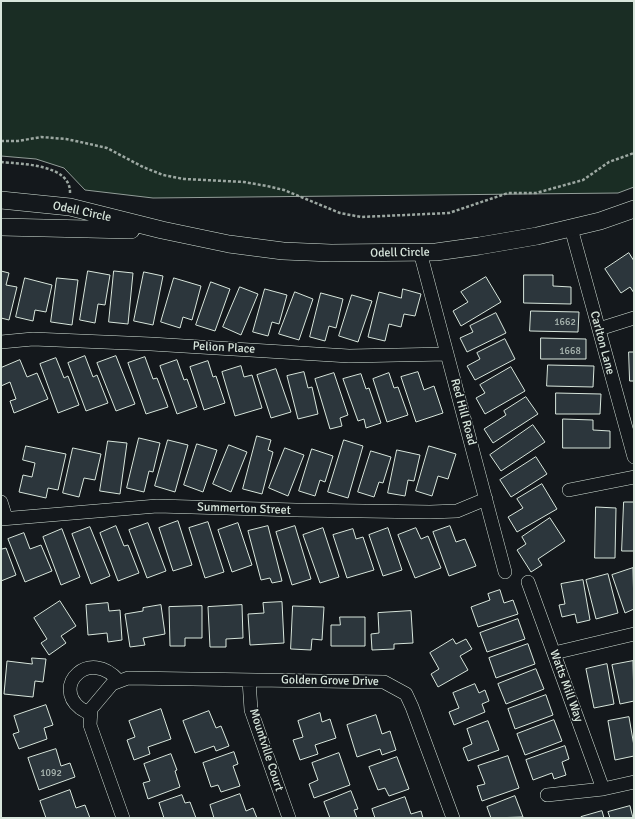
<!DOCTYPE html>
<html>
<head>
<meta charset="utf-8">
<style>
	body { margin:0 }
	#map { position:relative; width:635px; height:819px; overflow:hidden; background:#14181c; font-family:Signika,sans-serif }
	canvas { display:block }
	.frame { position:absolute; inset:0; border:2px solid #d8e6dc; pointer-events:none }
</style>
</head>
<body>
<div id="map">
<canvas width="635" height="819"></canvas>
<div class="frame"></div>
</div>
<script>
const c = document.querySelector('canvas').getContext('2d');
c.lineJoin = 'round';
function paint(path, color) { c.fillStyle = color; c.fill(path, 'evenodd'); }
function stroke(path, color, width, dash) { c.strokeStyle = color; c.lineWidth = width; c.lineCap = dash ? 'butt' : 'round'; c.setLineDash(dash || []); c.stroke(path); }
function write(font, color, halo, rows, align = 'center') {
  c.font = font + ' Signika,sans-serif'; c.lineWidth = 3; c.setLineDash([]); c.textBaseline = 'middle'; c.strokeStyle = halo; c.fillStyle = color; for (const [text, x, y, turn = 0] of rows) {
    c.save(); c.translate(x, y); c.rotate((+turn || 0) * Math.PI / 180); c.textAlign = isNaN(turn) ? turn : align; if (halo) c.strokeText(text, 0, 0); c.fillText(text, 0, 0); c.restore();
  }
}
const green = new Path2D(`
	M1,1H634V187L618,193L153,198L85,190L64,168L36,159L1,156Z`);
const building = new Path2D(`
	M629,253L634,261V293L630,287L621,293L605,269Z
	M1,271L9,273L6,285L17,287L9,320L1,318Z
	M88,271L110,275L105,305L98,304L95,323L80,320Z
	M114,271L133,273L128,324L109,322Z
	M144,272L163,276L153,325L134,321Z
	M524,275H553V286L571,287V304L524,303Z
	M486,277L501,302L461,326L453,311L468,302L461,292Z
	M25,278L52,285L46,312L35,310L33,321L16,317Z
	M57,278L78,280L72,325L51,322Z
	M174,278L201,286L192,320L183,317L180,328L161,322Z
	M211,282L230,289L215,331L196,325Z
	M240,287L258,294L241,335L223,327Z
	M265,289L287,295L279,324L272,322L268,336L253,332Z
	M403,289L421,294L415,316L404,314L401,327L389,324L385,341L368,337L379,292L401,298Z
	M295,292L313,299L299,340L279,334Z
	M321,293L343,299L336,328L329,326L325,341L310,337Z
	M352,295L372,301L358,342L339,336Z
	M531,311L579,312L578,332L530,331Z
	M496,313L506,333L467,352L460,338L473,332L470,326Z
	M541,338L586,339V359H541Z
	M505,339L515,359L475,380L467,366L480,359L477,353Z
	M629,352H634V381H630Z
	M85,356L93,377L97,375L108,403L86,411L68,363Z
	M116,356L135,404L116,411L97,363Z
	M145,357L153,379L157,378L168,407L146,414L128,363Z
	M56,358L64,378L68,376L79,405L58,413L40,364Z
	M20,360L27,377L37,373L48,399L14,413L10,401L16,399L10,382L1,386V368Z
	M177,360L184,380L187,379L197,407L177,414L160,366Z
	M208,361L213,377L216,376L225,403L204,410L190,367Z
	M548,365L594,366L593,387L547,386Z
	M241,366L244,377L252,375L262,408L235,416L222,372Z
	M511,367L525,391L485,414L476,398L485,393L480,385Z
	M276,369L291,412L271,418L257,375Z
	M304,372L308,388L312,387L318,414L298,419L287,376Z
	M418,372L424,390L434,386L443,413L416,422L401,377Z
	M334,373L348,415L340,418L342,426L330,429L315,379Z
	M389,373L394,388L398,387L408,415L387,422L373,379Z
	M361,374L366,389L369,388L381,423L366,428L364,419L358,421L343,379Z
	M556,393L601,394L600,414H556Z
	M526,397L538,414L493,443L484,429L506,415L504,411Z
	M563,419L593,420V430L610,431V448H563Z
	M533,425L545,442L501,471L490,455Z
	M257,436L271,440L268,450L273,452L262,494L243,489Z
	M139,438L160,443L153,472L149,471L144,492L127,488Z
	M168,440L188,445L175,492L155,486Z
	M344,440L363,446L348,498L328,492Z
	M108,441L127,443L120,494L100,491Z
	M197,444L217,450L203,492L184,485Z
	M229,445L247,452L231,492L213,484Z
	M26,446L66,454L58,490L48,488L46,498L19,492L23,475L32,477L35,463L23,460Z
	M429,446L456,454L448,479L438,476L432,496L416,491Z
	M73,448L101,454L95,480L84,478L79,497L63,493Z
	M285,448L304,455L288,496L269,488Z
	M312,449L333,456L325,482L320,480L315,496L299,491Z
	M397,450L420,455L414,481L408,480L405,496L388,493Z
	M371,451L391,457L383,483L379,482L374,497L358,492Z
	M536,457L547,474L511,497L500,480Z
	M542,484L557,509L517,532L508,517L523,508L517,499Z
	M624,502H634V551H622Z
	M596,507L616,508L615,558H595Z
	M550,518L565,541L538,559L542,565L531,572L517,550L526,544L522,537Z
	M178,521L192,565L173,571L159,528Z
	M208,522L224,572L205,578L189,528Z
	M148,523L166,571L147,578L129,530Z
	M238,523L252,565L232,572L218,530Z
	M116,526L124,546L128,545L139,573L118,581L100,533Z
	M268,526L282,581L272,583L270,578L261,580L248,531Z
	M295,526L311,579L292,585L276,532Z
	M450,526L456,542L465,539L476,566L449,576L433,532Z
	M90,527L110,576L91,584L72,534Z
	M323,528L339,577L320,583L303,535Z
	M388,528L402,570L383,576L369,535Z
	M416,528L421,539L428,536L441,568L415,578L398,535Z
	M62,529L80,577L61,585L43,537Z
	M353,529L356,539L363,537L374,570L347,578L333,535Z
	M24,533L30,549L41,545L52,571L25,582L8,539Z
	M1,548L2,549L6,548L16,575L1,581Z
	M633,568L634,609L625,613L612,575Z
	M608,574L618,613L596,619L586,580Z
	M583,580L590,620L577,623L575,614L562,617L559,605L565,604L561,584Z
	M500,590L504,603L513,600L518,614L478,627L471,607L490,600L488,594Z
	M60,601L76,626L61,636L66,643L49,655L41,643L47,639L34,618Z
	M282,602L284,643L250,645L248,614L264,613L263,603Z
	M108,603L109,611L120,610L122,640L108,642L107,633L88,635L86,605Z
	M161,605L165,634L143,638L145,645L130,647L125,614L143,611V608Z
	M242,605L243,638L226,639V647H210L208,607Z
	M202,606V638H185V646H170L169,607Z
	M293,606L324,607L322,640L312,639L311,650L291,649Z
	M411,611L413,643L394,644V649L372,650L371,634L379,633L378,613Z
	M340,617H365V646H331V625H340Z
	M518,619L525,639L487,652L480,633Z
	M453,639L456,644L466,639L472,649L460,656L468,670L438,687L431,674L439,669L430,653Z
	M528,644L535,664L496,678L489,658Z
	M32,658L46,659L43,682L35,681L33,697L4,694L7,661L32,664Z
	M633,661L634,701L620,704L612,665Z
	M607,664L614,704L594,708L586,669Z
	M536,669L544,689L506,704L498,684Z
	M475,684L479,693L485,690L489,701L482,704L485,712L454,725L449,712L459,708L453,693Z
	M546,695L553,715L515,729L508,709Z
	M46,705L53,725L44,728L47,739L19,749L13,734L19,732L14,716Z
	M161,709L171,739L148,747L150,754L134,760L127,740L135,737L129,721Z
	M209,711L216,728L221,726L229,746L216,751L214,746L195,753L183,721Z
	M320,713L322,722L330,719L336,738L315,745L318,754L300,760L293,740L303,737L298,721Z
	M376,715L382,734L390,731L396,750L382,755L380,749L357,757L347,725Z
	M629,717L634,746V756L615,760L608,721Z
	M554,720L562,741L525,755L517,734Z
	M488,721L499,750L468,761L463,748L472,744L467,729Z
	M565,746L569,759L562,762L566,775L554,779L552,773L533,780L526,760Z
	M56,749L61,766L70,763L75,777L39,790L28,758Z
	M234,752L238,764L233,766L240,786L221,792L218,785L211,787L203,763Z
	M339,753L350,785L314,798L309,784L318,780L312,763Z
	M171,754L177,770L175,771L180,787L148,799L143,783L150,781L144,764Z
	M508,756L519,788L482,801L477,786L485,784L478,766Z
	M397,757L409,789L389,796L385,788L378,790L369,767Z
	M70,790L76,808L85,805L90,818H46L40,801Z
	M351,791L358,809L354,810L357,818H330L324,802Z
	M240,794L246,811L253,808L257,818H214L210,805Z
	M182,795L185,803L190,802L196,818H164L159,803Z
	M515,796L523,817L491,818L487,807Z
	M405,797L411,814L421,811L423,818H375L372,809Z
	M630,806L633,818H610L608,812Z
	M602,811L604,818H581V817Z`);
const path = new Path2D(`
	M1,141H18L41,137L66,139L85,143L107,148L143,167L163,175L184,179L244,182L267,186L284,190L340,213L361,217L449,213L508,193H536L583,180L609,162L634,153
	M1,162C21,164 71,164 70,193`);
const minor = new Path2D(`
	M571,228L634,457
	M420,252L505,572
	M599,329L634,318
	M1,342L33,339L151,344L349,356L447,354
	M569,490L634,477
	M1,502L6,518
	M1,519L157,506L296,510L430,512L457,511L486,499
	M528,582L603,789
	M554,653L634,634
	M249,680L251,710L289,818
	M90,714C87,712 83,710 80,708C52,686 89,647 119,681
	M547,795L603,789L634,782
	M123,818L90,725L91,709L112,684L128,678L384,682L406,694L412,707L453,818`);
const tertiary = new Path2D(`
	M1,200L70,207L162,230L229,244L283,251L331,253L436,252L479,246L537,236L600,221L634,209
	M1,227L131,230`);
const numberNames = [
	["1662",565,322],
	["1668",570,351],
	["1092",51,773]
];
const streetNames = [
	["Odell Circle",82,212,12],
	["Odell Circle",400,253,-1],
	["Carlton Lane",602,343,75],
	["Pelion Place",224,348,3],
	["Red Hill Road",463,412,75],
	["Summerton Street",244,509,2],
	["Golden Grove Drive",330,681,1],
	["Watts Mill Way",566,686,70],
	["Mountville Court",266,750,72]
];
paint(green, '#1a2d24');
stroke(green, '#939e99', 1);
paint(building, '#2c363c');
stroke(building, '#d8e6dc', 1);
stroke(minor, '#d8e6dc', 14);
stroke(tertiary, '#d8e6dc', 18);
stroke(path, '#9da8a2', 2.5, [3, 2]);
stroke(minor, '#14181c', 13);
stroke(tertiary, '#14181c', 17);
write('10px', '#adbab4', null, numberNames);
write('12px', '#d8e6dc', '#14181c', streetNames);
</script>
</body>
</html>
